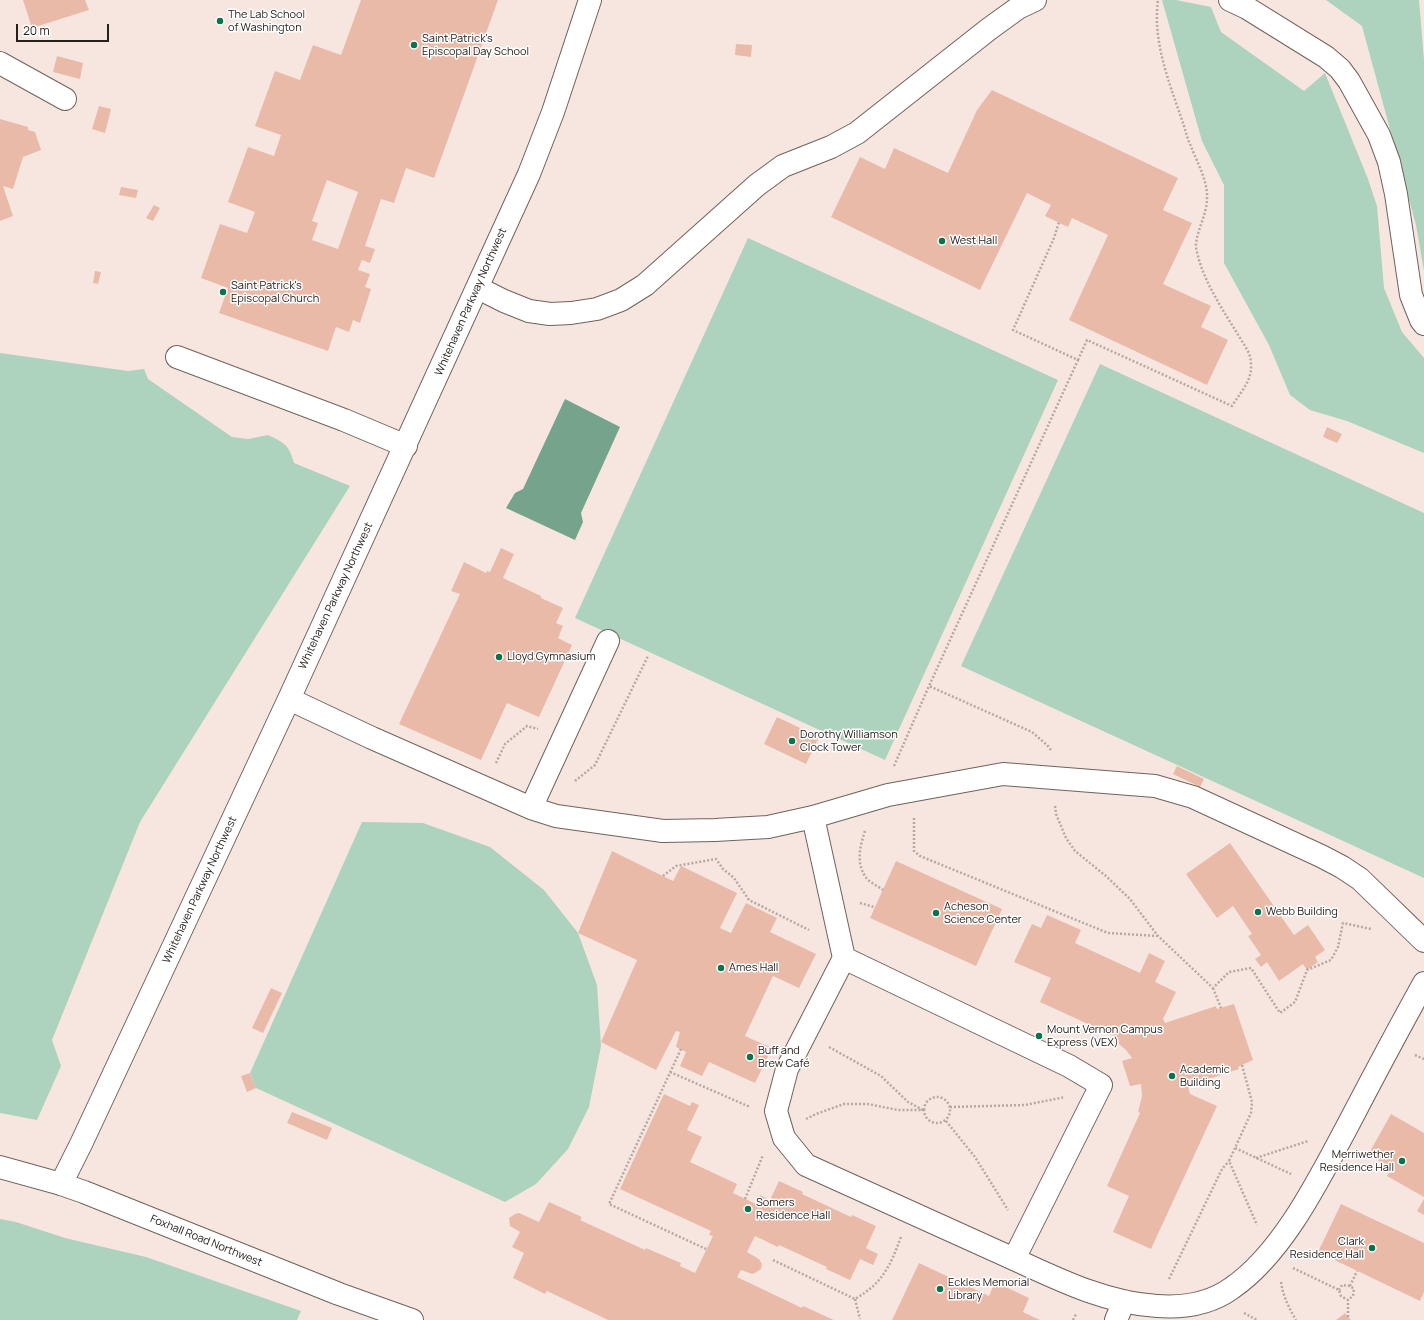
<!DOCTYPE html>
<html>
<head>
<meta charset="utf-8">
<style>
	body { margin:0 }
	#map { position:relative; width:1424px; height:1320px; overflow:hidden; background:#f7e6e0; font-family:Manrope,sans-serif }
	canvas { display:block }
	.scale { position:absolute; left:16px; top:24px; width:93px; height:18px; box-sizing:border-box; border:2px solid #26201d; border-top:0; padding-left:5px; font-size:12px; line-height:14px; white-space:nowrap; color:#26201d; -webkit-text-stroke:3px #fff; paint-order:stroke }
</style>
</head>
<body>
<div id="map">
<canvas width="1424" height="1320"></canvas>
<div class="scale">20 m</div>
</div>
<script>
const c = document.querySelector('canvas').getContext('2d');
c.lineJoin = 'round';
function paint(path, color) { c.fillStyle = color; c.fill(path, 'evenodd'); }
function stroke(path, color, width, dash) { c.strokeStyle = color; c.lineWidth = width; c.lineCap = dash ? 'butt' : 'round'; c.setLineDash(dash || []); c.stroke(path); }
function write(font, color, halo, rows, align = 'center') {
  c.font = font + ' Manrope,sans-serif'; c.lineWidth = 3; c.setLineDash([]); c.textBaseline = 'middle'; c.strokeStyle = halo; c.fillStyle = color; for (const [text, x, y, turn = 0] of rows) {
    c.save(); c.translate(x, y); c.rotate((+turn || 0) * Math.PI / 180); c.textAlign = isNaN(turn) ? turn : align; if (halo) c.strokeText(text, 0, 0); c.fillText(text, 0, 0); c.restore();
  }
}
const green = new Path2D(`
	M1162,0H1176L1211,7L1221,32L1304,91L1325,73L1368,179L1377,206L1384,288L1402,332L1424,358V453L1347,421L1310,410L1290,395L1269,345L1224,263V185L1202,141Z
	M1326,0H1419L1424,60V271L1416,225L1362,26Z
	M748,238L1058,380L885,760L575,618Z
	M0,353L128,371L144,369L148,379L232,437L248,439L268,435C285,443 289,445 294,463L350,486L140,822L52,1040L61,1066L37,1120L0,1113Z
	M1100,364L1424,513V878L961,666Z
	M362,822L423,823L490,847L544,890L578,933L597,985L601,1046L589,1107L568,1149L536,1184L505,1202L256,1088L250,1073Z
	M0,1219L16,1222L65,1238L146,1257L301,1311L297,1320H0Z`);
const water = new Path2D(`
	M565,399L620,427L581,513L583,522L575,540L506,508L515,493L523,489Z`);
const building = new Path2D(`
	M23,0H85L89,10L32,28Z
	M361,0H498L434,178L406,168L394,203L381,199L365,246L375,249L370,263L362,260L358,270L370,274L365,287L371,289L360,323L353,320L349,332L336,327L328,351L219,313L228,288L201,278L220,224L247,233L255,212L228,202L248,147L274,156L281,135L255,126L275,71L300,80L313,45L341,55ZM327,180L358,192L338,249L312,240L318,223L312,221Z
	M736,44L752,45L751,57L735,55Z
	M57,56L83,63L80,79L53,72Z
	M992,90L1178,178L1163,210L1192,223L1163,284L1211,306L1201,327L1228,340L1207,385L1069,320L1108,235L1072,218L1068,227L1045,216L1051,205L1027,193L980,290L831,217L860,157L885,169L894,148L948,173L977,110Z
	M99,106L111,109L105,133L92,129Z
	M0,119L28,127V130L35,132L41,150L23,157L13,189L3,186L13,216L0,221Z
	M121,187L138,190L136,198L119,195Z
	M154,205L160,208L153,221L146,218Z
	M95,271L101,272L98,284L93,283Z
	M1327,427L1342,434L1337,443L1323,437Z
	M501,548L514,554L503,578L541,596V598L563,608L556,623L563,626L558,638L572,645L539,717L507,703L481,760L399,724L460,594L451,591L464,562L486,573L487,571L490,572Z
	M777,717L819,737L806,764L764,744Z
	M1177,766L1204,779L1200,787L1173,774Z
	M1230,843L1294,935L1308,925L1325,950L1315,957L1318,962L1307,970L1303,964L1279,981L1267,962L1261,967L1255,959L1261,955L1248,936L1252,934L1233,906L1217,918L1186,874Z
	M612,851L673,881L681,866L737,893L720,928L731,933L746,903L777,918L770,932L816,954L799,988L773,976L745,1036L772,1048L755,1083L709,1062L702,1076L680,1066L686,1052L676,1047L680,1032L676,1031L656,1070L601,1042L637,960L578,933Z
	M896,861L1002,909L976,966L870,918Z
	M1047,915L1081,930L1075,943L1140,973L1149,953L1165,961L1155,982L1176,992L1163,1019L1165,1023L1216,1006L1217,1009L1234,1004L1253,1060L1242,1065L1238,1067L1239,1069L1188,1086L1190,1094L1217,1106L1151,1249L1113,1232L1129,1196L1107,1186L1140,1113L1138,1112L1142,1096L1141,1084L1130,1086L1122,1061L1132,1058L1126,1050L1113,1039L1114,1036L1040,1002L1051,978L1014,962L1032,924L1041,928Z
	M271,988L282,993L263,1033L252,1028Z
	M250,1073L256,1088L247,1092L241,1076Z
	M664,1094L690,1106L692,1102L699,1105L687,1130L702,1137L690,1162L737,1184L733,1193L756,1204L760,1195L770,1200L779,1181L803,1192L802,1194L851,1217L852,1215L876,1226L866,1248L878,1254L873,1265L860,1259L850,1280L826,1269L827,1267L779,1245L778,1247L755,1236L747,1252L759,1259L762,1264L761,1269L755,1273L752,1274L741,1270L737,1277L802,1308L803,1306L834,1320H608L547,1291L545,1294L513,1278L524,1253L512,1247L520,1232L510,1226L509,1218L515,1214L519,1213L539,1222L549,1202L582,1217L580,1220L645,1250L646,1248L681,1263L680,1266L695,1273L713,1236L709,1235L711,1231L620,1189Z
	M292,1112L332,1128L327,1140L287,1123Z
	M1391,1114L1424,1133V1197L1387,1176L1392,1168L1368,1155Z
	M1424,1199V1215L1417,1211Z
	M1341,1204L1424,1243V1292L1420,1301L1318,1252Z
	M919,1263L989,1296L995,1282L1029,1298L1023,1312L1040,1320H892Z
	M1345,1313L1351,1320H1336Z`);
const path = new Path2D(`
	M1078,360L1087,340L1232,406C1244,387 1256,377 1249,353C1232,323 1209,293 1199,260C1198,255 1196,250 1196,245C1197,229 1207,215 1207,198C1208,181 1196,160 1190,144C1187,138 1186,132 1184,126C1171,87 1152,43 1158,0
	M1051,750L1047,745L1032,732L929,686L1078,360L1013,330L1054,238L1059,222
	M496,763L505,744L527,726L538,729
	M894,766L929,686
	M575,781L595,765L648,656
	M1055,806L1056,814L1066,838L1075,851L1106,876L1130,899L1158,936L1213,988L1229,972L1251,968L1280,1013L1295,1002L1307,970L1331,960L1338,947L1343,923L1371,929
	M914,818V851L920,856L1108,933L1158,936
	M865,831C860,846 856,862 865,876C868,882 878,886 883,890
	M663,876L676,866L716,859L723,869L734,878L749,900L809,930
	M860,903L874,907
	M1213,988L1221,1008
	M829,1047L881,1076L908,1102L923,1110
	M681,1049L609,1204L706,1249
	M1415,1055L1424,1059
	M1242,1065L1252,1102L1251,1113L1235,1148L1291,1174
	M670,1072L750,1107
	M924 1110a13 13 0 1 1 26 0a13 13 0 1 1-26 0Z
	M950,1107L1025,1105L1065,1097
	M806,1119L816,1114L844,1104H868L898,1110H924
	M946,1121L975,1157L1008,1210
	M1235,1148L1229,1161L1257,1225
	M1256,1158L1308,1141
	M745,1199L763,1155
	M773,1260L855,1299C883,1283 890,1266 901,1237
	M1293,1268L1339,1290L1341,1296L1348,1300L1353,1296L1354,1289L1350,1286L1342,1285L1339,1290
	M1169,1279L1222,1169L1229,1161
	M1281,1282C1283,1296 1289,1308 1296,1320
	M1350,1286L1357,1271
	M855,1299L860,1319
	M1244,1313L1257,1320
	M1348,1317V1300
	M1073,1320L1076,1314`);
const minor = new Path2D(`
	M1230,0L1247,8L1326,57L1340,69L1349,81L1379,135L1389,162L1396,194L1411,295L1421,320L1424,324
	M0,63L65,99
	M478,288L504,301L529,311L550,314L571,313L597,309L621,300L645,285L757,185L783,166L831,147L857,133L989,29L1018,8L1035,0
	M177,357L344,420L406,446
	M289,699L372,738L531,808L556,816L663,831L715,830L768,827L813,817L888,795L1003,774L1155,786L1193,797L1321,856L1342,867L1360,879L1424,941
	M531,808L608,641
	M813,817L844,958L787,1069L776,1111L784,1138L806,1165C869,1194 932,1222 994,1250C1046,1273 1100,1303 1157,1306C1184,1308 1210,1304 1232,1288C1283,1253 1319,1179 1348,1125C1373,1077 1398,1030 1424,983
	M844,958L1069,1066L1101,1085L1014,1259
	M61,1184L81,1144L289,699L529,174L553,112L590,0
	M1116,1320L1124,1301`);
const major = new Path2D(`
	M0,1167L61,1184L84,1192L339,1294L412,1320`);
const markers = [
	[220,21,4,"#07744e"],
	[414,45,4,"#07744e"],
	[942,241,4,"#07744e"],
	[223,292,4,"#07744e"],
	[499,657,4,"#07744e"],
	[792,741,4,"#07744e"],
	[1258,912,4,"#07744e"],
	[936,913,4,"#07744e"],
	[721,968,4,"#07744e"],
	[1039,1036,4,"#07744e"],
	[750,1057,4,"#07744e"],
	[1172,1076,4,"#07744e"],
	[1402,1161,4,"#07744e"],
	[748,1209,4,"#07744e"],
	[1372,1248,4,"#07744e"],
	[940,1289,4,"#07744e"]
];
const poiNames = [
	["The Lab School",228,15],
	["of Washington",228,28],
	["Saint Patrick's",422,39],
	["Episcopal Day School",422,52],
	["West Hall",950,241],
	["Saint Patrick's",231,286],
	["Episcopal Church",231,299],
	["Lloyd Gymnasium",507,657],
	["Dorothy Williamson",800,735],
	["Clock Tower",800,748],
	["Acheson",944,907],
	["Science Center",944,920],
	["Webb Building",1266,912],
	["Ames Hall",729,968],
	["Mount Vernon Campus",1047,1030],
	["Express (VEX)",1047,1043],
	["Buff and",758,1051],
	["Brew Café",758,1064],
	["Academic",1180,1070],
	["Building",1180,1083],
	["Merriwether",1394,1155,"right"],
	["Residence Hall",1394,1168,"right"],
	["Somers",756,1203],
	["Residence Hall",756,1216],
	["Clark",1364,1242,"right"],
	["Residence Hall",1364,1255,"right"],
	["Eckles Memorial",948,1283],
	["Library",948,1296]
];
const streetNames = [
	["Whitehaven Parkway Northwest",471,302,-66],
	["Whitehaven Parkway Northwest",336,596,-65],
	["Whitehaven Parkway Northwest",200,890,-65],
	["Foxhall Road Northwest",206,1241,22]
];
paint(green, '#add2bd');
paint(water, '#76a38b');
paint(building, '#eabaa9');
stroke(minor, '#70625c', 24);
stroke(major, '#70625c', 24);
stroke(path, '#b5a8a3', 2.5, [2, 2]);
stroke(minor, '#fff', 22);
stroke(major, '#fff', 22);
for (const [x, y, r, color] of markers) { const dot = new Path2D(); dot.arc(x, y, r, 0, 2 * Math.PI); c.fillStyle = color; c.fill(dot); stroke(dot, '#fff', 1.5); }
write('11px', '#26201d', '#fff', poiNames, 'left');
write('11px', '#26201d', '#fff', streetNames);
</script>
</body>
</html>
